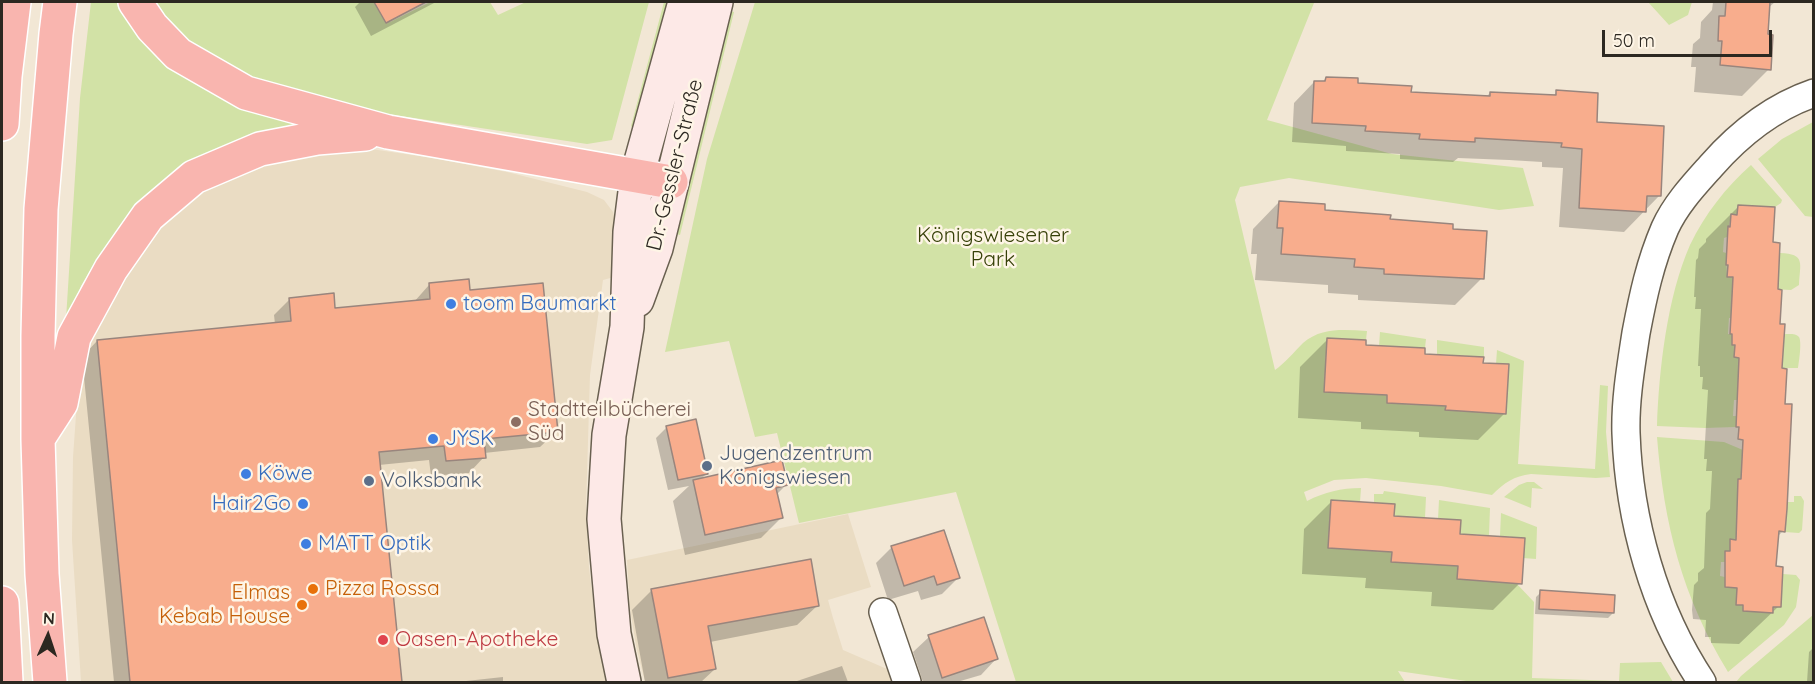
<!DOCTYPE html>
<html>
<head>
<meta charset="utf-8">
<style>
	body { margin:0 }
	#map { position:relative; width:1815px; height:684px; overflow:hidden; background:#f2e7d5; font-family:Quicksand,sans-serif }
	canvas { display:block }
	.frame { position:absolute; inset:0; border:3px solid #2c2821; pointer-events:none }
	.north { position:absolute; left:18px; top:606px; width:60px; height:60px; -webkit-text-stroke:4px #fef5e6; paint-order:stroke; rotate:3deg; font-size:16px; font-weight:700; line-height:24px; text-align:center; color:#2c2821 }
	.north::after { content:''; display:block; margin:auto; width:21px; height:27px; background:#2c2821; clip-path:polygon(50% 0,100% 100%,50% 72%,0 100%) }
	.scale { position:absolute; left:1602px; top:30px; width:170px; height:27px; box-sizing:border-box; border:3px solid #2c2821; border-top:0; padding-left:8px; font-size:18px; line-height:21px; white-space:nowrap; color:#2c2821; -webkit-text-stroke:4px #fef5e6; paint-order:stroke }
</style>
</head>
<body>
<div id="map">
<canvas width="1815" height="684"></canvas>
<div class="frame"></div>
<div class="north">N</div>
<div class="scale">50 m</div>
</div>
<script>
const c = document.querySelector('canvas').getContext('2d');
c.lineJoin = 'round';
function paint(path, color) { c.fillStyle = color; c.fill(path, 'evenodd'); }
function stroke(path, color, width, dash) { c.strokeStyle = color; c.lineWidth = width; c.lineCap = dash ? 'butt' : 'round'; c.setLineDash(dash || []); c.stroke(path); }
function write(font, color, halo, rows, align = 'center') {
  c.font = font + ' Quicksand,sans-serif'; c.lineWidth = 5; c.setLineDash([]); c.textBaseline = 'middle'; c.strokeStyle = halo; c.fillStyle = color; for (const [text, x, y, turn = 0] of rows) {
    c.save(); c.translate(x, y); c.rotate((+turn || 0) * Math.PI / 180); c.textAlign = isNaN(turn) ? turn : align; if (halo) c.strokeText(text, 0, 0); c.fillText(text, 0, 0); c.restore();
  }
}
const built = new Path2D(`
	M364,148L433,158L507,172L587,192L604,200L613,212L616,222L614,277L603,280L590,375L586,508L589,568L595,615L602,656L610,682H81L72,540L73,457L77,401L87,346L124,263L197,190L278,155Z
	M848,514L871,587L828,600L833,618L843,650L887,669L891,672L898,682H645L636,646L630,608L627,560Z`);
const green = new Path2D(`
	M91,2H118L127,17L305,126L121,227L99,256L81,286L70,319H66L80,98Z
	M146,2H379L390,22L430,2H490L498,15L526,2H649L612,140L587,144L301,101L184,47Z
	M664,2H673L633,129L631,126Z
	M755,2H1321L1314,3L1267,120L1392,154L1523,168L1534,206L1499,210L1289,178L1240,187L1235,200L1275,370C1285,363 1294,352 1303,343C1322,327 1344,330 1367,331L1366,340L1327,339L1324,392L1387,395V403L1422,405L1446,402V410L1506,413L1509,365L1496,364L1497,350L1524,361L1518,464L1595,469L1600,385L1608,386L1606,432L1610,477L1596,478L1531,474C1514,476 1504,483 1492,495L1441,486L1366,478L1334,480L1304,492L1307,501C1325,492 1341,488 1361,488L1360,502L1331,501L1328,548L1392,552L1391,561L1458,566L1457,579L1516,583L1534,602L1532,678L1619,681L1620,663L1661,662L1673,682H1473L1398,671L1405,682H1016L956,492L799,523L777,433L755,437L729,341L665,352L707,159Z
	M1648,2H1692L1688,15L1669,25Z
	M727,10L734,12L680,235L673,233Z
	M1813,122L1814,217H1813L1805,216L1758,159L1782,139Z
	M1751,165L1782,200L1781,203L1775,207L1738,205L1737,215H1731L1727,237L1724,238L1723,252L1726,253L1727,276L1733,277V318H1729L1728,334H1732V345H1735L1734,357L1740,358L1737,400H1734L1733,416H1737L1736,427L1705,428L1657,426C1659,370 1667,297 1690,245C1705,214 1726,187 1751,165Z
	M1780,253C1806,254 1800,263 1799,285L1791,290L1771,289L1772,260H1779Z
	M1380,332L1426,339L1425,348L1379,346Z
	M1784,334C1789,334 1796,333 1799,337C1802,342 1799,362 1798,368H1777Z
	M1437,340L1484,347V357L1437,354Z
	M1657,437L1724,442L1743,450L1741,479H1738L1737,498L1741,499L1736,540H1730V551H1726L1725,562H1721L1720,576L1725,577V587L1737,588L1743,605V611L1773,613L1774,607H1781L1783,574L1796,575L1800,580L1796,607L1784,625L1728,672C1682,596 1664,525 1657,437Z
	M1527,482H1534L1543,489L1532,488L1531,508L1504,497L1519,485Z
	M1384,491L1426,497L1425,518L1394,516L1395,504L1374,503V494H1383Z
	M1794,496H1801L1804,501L1802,530L1799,533L1785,532L1783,509L1787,508L1788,502H1794Z
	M1439,500L1490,508L1489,535L1460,534L1438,519Z
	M1501,513L1537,527L1536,559L1523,558L1524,538L1500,536Z
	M1813,615V682H1736L1741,676Z`);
const shadow = new Path2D(`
	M360,2H436L371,36L355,7Z
	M1713,2H1775L1768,8L1766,36L1769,69L1742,96L1694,92L1696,67H1691L1693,44L1700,38L1701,22L1712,10Z
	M1326,78L1356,85L1410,93L1486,97L1490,93L1553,96L1557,92L1595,123L1659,196L1624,232L1559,227L1563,168L1542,167V162L1509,160L1458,158L1453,162L1400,159V154L1346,151V146L1292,142L1294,103L1314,82L1322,83Z
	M1279,202L1323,211L1451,230L1482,278L1455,305L1358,300V295L1328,293V285L1255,280L1257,254H1251L1253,229Z
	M1738,207L1771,244L1776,291L1781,370L1783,531L1777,537L1774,568L1779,606L1739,644L1711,643V637H1705L1706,620L1693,619L1692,610L1694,585L1698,581V573L1704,568L1706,513L1710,509L1712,471H1706L1707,459H1704L1708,390L1702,389L1703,377H1700V366H1698L1701,309H1695L1696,297H1694L1696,260L1698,258L1699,249L1706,242V239Z
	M429,285L469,292L556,432L540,447L484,453V457L469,473L431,476L429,460L379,465L400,682H114L82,357L97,341L275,324L274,315L290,299L334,310L414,302Z
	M1327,340L1482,364L1505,413L1478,440L1419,437V432L1361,429V422L1298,418L1300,367Z
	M667,427L706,474L700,480L786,485L776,495L781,518L761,538L685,555L673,501L689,486L668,490L656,438Z
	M1331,502L1458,535L1520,583L1493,610L1431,606L1432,592L1365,588L1366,578L1302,574L1304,529Z
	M892,547L958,578L942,594L921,600L918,591L888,600L876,563Z
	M652,590L818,605L797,625L710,642L715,669L701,682H645L632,610Z
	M1541,592L1613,613L1608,618L1535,614L1536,597Z
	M929,637L996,659L981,675L957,682H923L913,652Z
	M1814,647V682H1807L1809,652Z
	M842,666L848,682H794Z
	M503,677V682H464L466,681Z`);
const building = new Path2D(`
	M374,2H426L386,23Z
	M1726,2H1770L1768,34L1773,35L1771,70L1720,65L1722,41H1718L1719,16H1725Z
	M1326,77L1358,78V83L1412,86L1411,92L1490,96V92L1556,95V90L1598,93L1597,122L1664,126L1661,196H1647L1646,212L1579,208L1582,149L1561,147L1562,143L1475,138V142L1419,139L1420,134L1365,131L1366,126L1312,123L1314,81H1325Z
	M1279,201L1325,204V210L1391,215L1390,219L1453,224V229L1487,231L1484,279L1384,274V269L1354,267L1355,259L1281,254L1283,228H1277Z
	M1738,205L1775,207L1773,242L1780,243L1778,289L1782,290L1780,324H1785L1782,368L1787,369L1785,404H1792L1787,509L1785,532L1779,531L1776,566L1783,567L1781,607H1773V613L1743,611V605H1736L1737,588L1725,587V551H1730V539L1736,540L1738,479H1741L1743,440L1738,439L1739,427H1736L1739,358L1734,357L1735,345H1732V334H1730L1733,277H1727L1728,265H1726L1728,226L1730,227L1731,214L1737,215Z
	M469,279L470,290L543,283L558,432L484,439L486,458L446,461L444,446L379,452L402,682H130L97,340L291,321L289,298L334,293L335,308L430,299L429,283Z
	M1327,338L1366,340V345L1425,348V354L1484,357L1483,363L1509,364L1506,414L1445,410L1446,406L1387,403V395L1324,392Z
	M696,419L708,474L678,480L666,426Z
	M782,460L788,485L776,488L783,518L705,535L693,480Z
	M1331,500L1395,504L1394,516L1461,520L1460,534L1525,538L1522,584L1457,579L1458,566L1391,562L1392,552L1328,548Z
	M944,530L960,578L937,585L934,576L904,586L891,546Z
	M811,559L819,606L708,626L716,669L668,678L651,589Z
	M1540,590L1615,595L1614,613L1539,609Z
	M984,617L998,659L942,678L928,635Z`);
const street = new Path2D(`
	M883,612L907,682
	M1702,682C1654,610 1629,520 1626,433C1625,400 1631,366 1636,333C1643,296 1650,263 1665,228C1676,204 1694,185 1711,166C1739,134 1773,107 1814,93`);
const secondary = new Path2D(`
	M637,300L656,248L716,2
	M624,682L614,634L604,519L609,435L627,327L630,232L637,176L685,2`);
const highway = new Path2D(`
	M135,2L152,27L178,54L246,93L388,132L671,182
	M2,124L5,76L14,2
	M39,437L61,403L74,337L111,269L148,216L194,177L260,149L317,138L365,134
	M2,603L6,682
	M50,682L42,574L38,439V336L41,209L56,34L60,2`);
const markers = [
	[451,304,6,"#3f7fe0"],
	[516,422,6,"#8d6e63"],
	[433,439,6,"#3f7fe0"],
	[707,466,6,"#5c6f8a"],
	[246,474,6,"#3f7fe0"],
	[369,481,6,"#5c6f8a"],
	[303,504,6,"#3f7fe0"],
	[306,544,6,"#3f7fe0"],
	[313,589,6,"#e8710a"],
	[302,605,6,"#e8710a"],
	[383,640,6,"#e0444e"]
];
const streetNames = [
	["Dr.-Gessler-Straße",675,165,-76]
];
const parkNames = [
	["Königswiesener",993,236],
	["Park",993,260]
];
const shopNames = [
	["toom Baumarkt",463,304],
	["JYSK",445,439],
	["Köwe",258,474],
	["Hair2Go",291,504,"right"],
	["MATT Optik",318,544]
];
const educationNames = [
	["Stadtteilbücherei",528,410],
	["Süd",528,434]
];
const serviceNames = [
	["Jugendzentrum",719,454],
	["Königswiesen",719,478],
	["Volksbank",381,481]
];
const foodNames = [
	["Pizza Rossa",325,589],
	["Elmas",290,593,"right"],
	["Kebab House",290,617,"right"]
];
const healthNames = [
	["Oasen-Apotheke",395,640]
];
paint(built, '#eadcc3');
paint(green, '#d2e2a6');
paint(shadow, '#0003');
paint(building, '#f8ad8d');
stroke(building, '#99857d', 1.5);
stroke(street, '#696050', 30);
stroke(secondary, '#696050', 36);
stroke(highway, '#fff', 36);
stroke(street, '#fff', 27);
stroke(secondary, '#fde9e7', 33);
stroke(highway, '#f9b5af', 33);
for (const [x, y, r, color] of markers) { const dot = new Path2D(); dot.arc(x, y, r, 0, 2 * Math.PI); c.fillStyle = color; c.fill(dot); stroke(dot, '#fef5e6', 2); }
write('21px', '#2c2821', '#fef5e6', streetNames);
write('21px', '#364007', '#fef5e6', parkNames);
write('21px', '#366cbe', '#fef5e6', shopNames, 'left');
write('21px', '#785e54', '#fef5e6', educationNames, 'left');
write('21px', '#4e5e75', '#fef5e6', serviceNames, 'left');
write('21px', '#c56008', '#fef5e6', foodNames, 'left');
write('21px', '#be3a42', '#fef5e6', healthNames, 'left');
</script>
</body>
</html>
